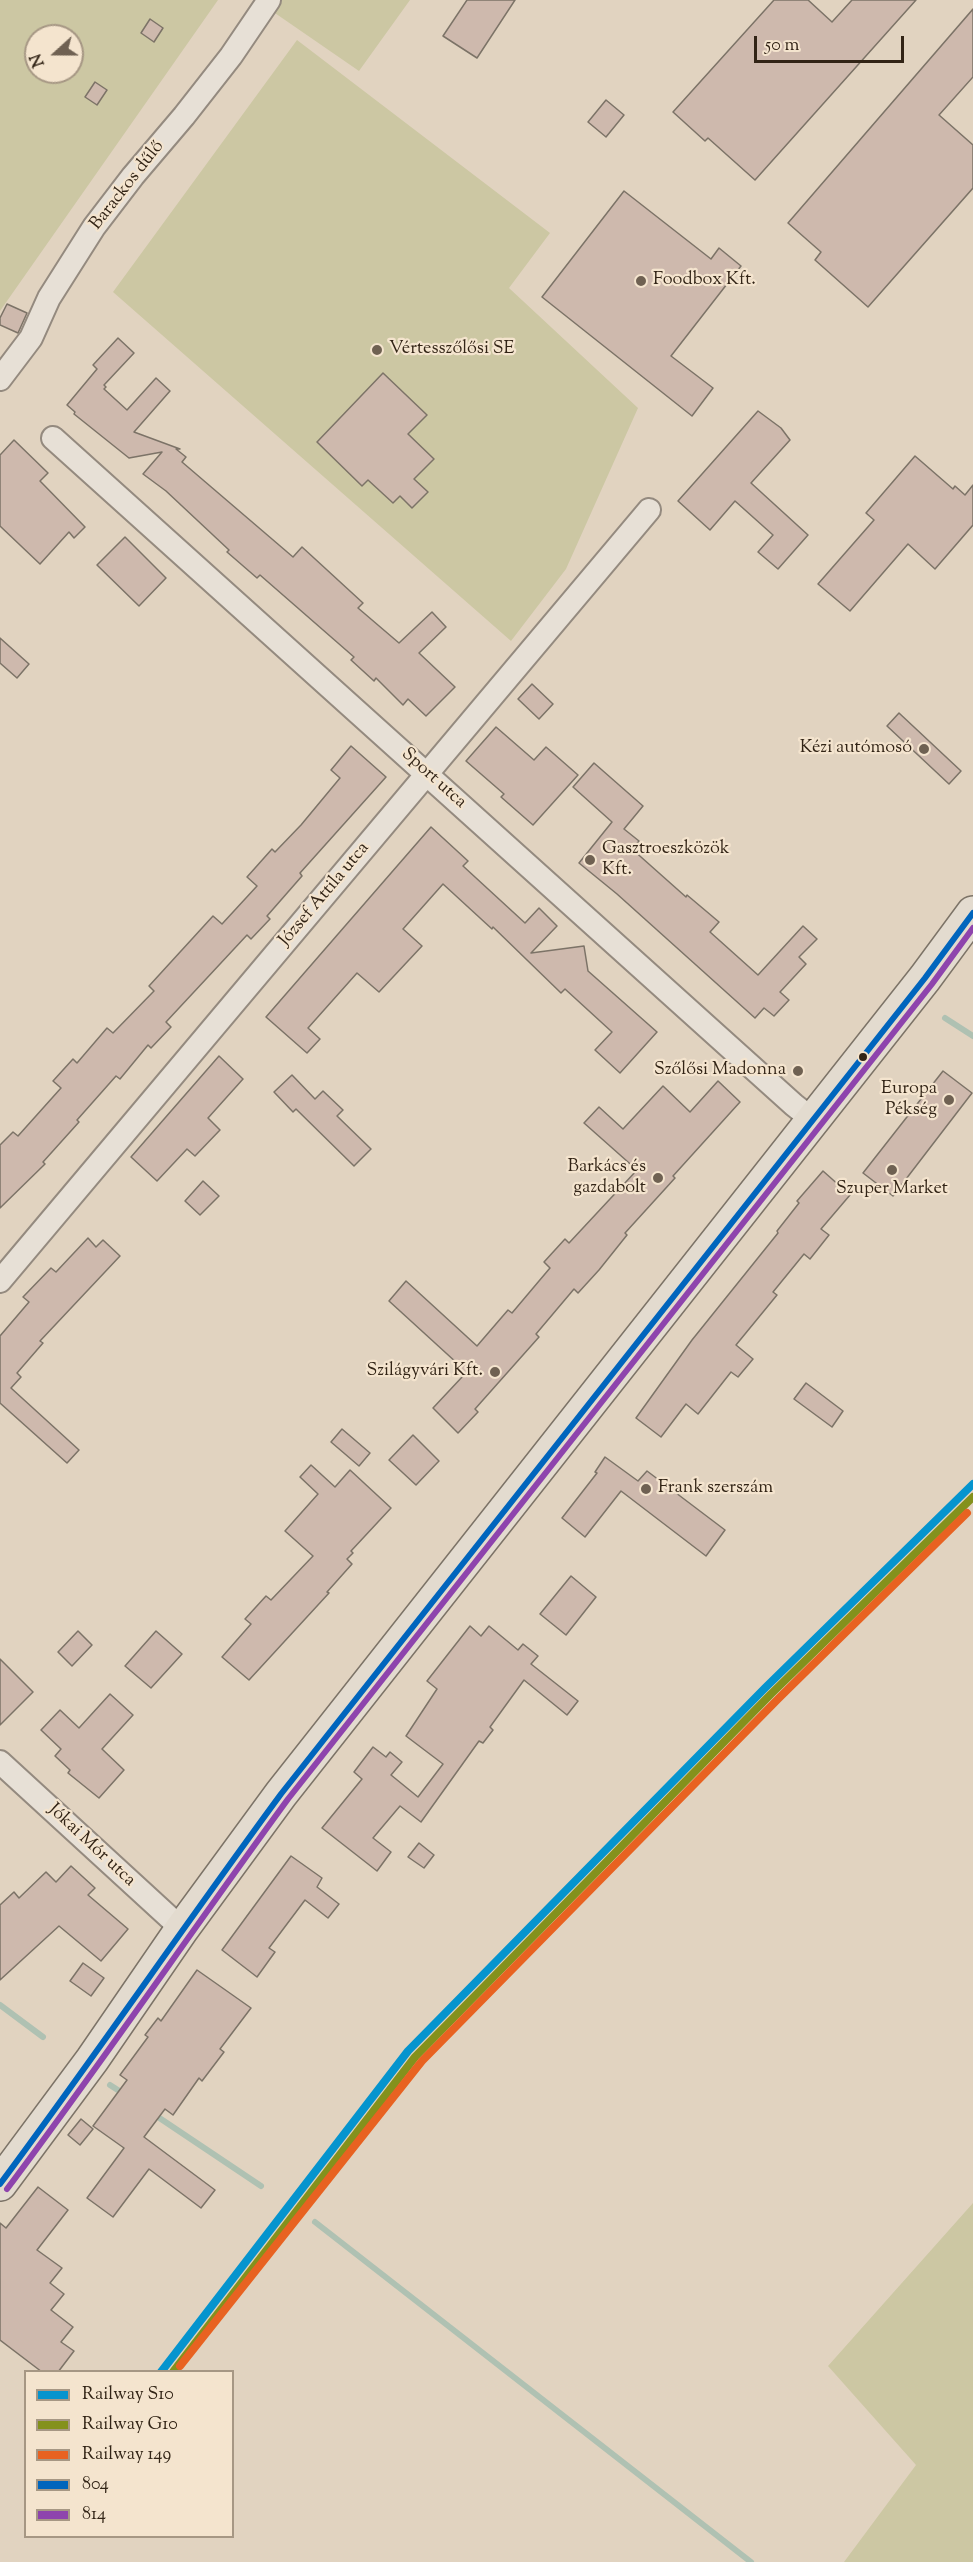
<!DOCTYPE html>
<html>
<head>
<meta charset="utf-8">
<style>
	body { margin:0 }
	#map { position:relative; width:973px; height:2562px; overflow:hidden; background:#e1d3c0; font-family:"Sorts Mill Goudy",serif }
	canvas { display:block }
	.legend { position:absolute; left:24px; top:2370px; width:210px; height:168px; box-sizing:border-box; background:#f4e4ce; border:2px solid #a69784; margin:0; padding:8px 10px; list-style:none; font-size:18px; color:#322416 }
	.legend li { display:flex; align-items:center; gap:12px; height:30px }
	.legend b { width:30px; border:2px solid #a69784 }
	.north { position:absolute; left:24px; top:24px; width:60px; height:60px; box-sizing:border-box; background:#f4e4ce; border:2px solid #a69784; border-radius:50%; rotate:249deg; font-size:16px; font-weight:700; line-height:24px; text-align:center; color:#322416 }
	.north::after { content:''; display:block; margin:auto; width:21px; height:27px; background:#6f6152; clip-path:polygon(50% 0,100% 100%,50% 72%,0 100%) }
	.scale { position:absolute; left:754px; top:36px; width:150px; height:27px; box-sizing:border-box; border:3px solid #322416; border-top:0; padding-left:8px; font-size:18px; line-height:21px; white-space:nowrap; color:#322416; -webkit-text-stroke:4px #f4e4ce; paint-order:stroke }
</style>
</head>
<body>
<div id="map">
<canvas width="973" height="2562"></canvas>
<ul class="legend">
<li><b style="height:8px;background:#0594ce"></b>Railway S10</li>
<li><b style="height:8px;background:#84911c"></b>Railway G10</li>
<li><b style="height:8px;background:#e86221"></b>Railway 149</li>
<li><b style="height:8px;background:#0065bd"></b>804</li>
<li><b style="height:8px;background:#8e44ad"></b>814</li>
</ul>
<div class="north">N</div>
<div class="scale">50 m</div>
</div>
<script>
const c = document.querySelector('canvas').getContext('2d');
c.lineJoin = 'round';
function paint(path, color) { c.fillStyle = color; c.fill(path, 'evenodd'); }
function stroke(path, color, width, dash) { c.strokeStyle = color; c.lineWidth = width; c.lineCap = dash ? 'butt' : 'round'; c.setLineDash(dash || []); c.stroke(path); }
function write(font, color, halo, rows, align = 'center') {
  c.font = font + ' "Sorts Mill Goudy",serif'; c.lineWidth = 4.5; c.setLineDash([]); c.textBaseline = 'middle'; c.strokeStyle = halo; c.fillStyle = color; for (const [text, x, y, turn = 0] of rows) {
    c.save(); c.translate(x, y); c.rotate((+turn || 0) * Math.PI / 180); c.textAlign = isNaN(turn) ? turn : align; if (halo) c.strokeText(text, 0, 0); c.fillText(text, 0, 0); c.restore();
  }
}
const green = new Path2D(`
	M0,0H218L0,311ZM36,36H72V72H36Z
	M256,0H410L359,71Z
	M297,40L550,233L509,288L638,408L566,569L511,641L113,292Z
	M973,2203V2562H844L916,2465L828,2366Z`);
const stream = new Path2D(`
	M945,1018L973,1036
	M0,2005L43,2037
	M110,2085L124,2094
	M152,2113L261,2186
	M315,2222L751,2562`);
const building = new Path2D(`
	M467,0H515L477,58L443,36Z
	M774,0H808L832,22L852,0H916L755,180L708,138L705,141L673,112Z
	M973,9V77L939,115L973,145V188L868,307L815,260L821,252L788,223Z
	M150,19L163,28L154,42L141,33Z
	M95,82L107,90L97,105L85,97Z
	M606,100L624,115L606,137L588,122Z
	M624,191L711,259L719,248L741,266L671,356L713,388L692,416L542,297Z
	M7,304L27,313L18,333L0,325V318Z
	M118,338L134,353L104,385L106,387L104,389L127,410L156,378L170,391L134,432L180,449H176L186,457L182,462L293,557L302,547L363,603L358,608L399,643L432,612L446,627L419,653L455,687L426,716L408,699L403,705L376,678L374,681L351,660L354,657L260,575L257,578L227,552L229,550L166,491L143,474L162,452L129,458L74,414L75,412L67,405L97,369L93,365Z
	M383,373L427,415L408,434L434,459L414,479L428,492L412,508L400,496L393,503L368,480L362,486L317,442Z
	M758,411L781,428L790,440L751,483L808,535L778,569L758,552L773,535L735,501L710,530L678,501Z
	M14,440L48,473L40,481L85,527L74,538L69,532L40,564L0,526V455Z
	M915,456L953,489L955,486L965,495L973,485V525L935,569L908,544L850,611L818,584L874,520L866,513Z
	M125,537L166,578L139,606L97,565Z
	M0,638L29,664L17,678L0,663Z
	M532,684L553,704L539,719L518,699Z
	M899,713L961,771L949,784L887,726Z
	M496,727L534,760L546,747L578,775L533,825L501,797L504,794L466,761Z
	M351,746L386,777L300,873L302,876L267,916L270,919L251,939L247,935L166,1022L171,1027L151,1048L148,1045L120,1079L116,1076L77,1120L79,1122L43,1162L45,1164L0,1208V1145L13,1132L18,1136L61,1088L53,1081L73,1059L77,1063L107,1028L113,1033L154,991L149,986L213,916L222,924L257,886L247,877L272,849L275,852L301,825L340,778L331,770Z
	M594,763L643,806L624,829L639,841L632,849L686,897L687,895L719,922L710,932L758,975L803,926L817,939L799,957L806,964L780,992L789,1000L774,1016L764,1008L755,1018L617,894L579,863L612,822L573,787Z
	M431,827L468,861L463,866L525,923L539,908L557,926L531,953L584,946L588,971L657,1032L620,1073L595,1050L612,1032L565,989L561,993L493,927L492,929L443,884L403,929L422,946L379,992L357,973L308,1028L320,1039L307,1053L266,1017Z
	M219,1056L243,1079L208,1118L220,1130L195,1156L187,1149L157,1181L131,1157Z
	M943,1071L972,1093L893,1196L863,1173Z
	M292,1075L315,1099L323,1091L343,1110L337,1116L371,1149L354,1166L296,1109L293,1112L274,1092Z
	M718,1081L740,1102L673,1176L675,1178L625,1233L627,1235L599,1270L578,1293L574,1289L536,1334L539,1337L475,1409L478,1412L458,1433L433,1408L463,1376L454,1368L458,1364L389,1301L406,1281L477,1346L508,1310L512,1313L539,1281L550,1268L544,1262L565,1239L569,1243L637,1170L584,1123L599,1107L623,1129L663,1086L690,1112Z
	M823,1171L850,1195L821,1229L829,1235L810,1259L804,1254L773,1292L777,1295L736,1345L753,1359L738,1377L731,1372L698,1414L686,1404L661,1437L636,1418L692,1340L778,1233L777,1231L799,1203L797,1201Z
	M203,1181L219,1196L200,1215L185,1201Z
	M88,1238L96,1247L103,1240L120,1256L40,1341L43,1343L17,1373L21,1377L11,1388L79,1450L67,1463L0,1403V1336L29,1302L23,1297L51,1268L56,1272Z
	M806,1383L843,1411L832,1427L794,1399Z
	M342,1429L370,1453L359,1466L331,1442Z
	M413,1435L439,1461L416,1485L389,1460Z
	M605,1457L638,1481L647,1471L725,1530L706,1556L621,1491L585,1537L562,1518L597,1473L595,1472Z
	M311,1465L335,1487L350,1470L391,1508L351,1551L353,1553L347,1559L352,1564L327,1592L329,1593L249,1680L222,1657L251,1624L245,1619L266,1596L271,1600L313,1556L285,1531L318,1494L300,1477Z
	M571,1576L596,1597L566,1635L540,1614Z
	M470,1626L481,1636L489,1626L518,1650L523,1644L538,1656L531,1664L578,1701L567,1715L524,1680L490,1727L493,1730L483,1743L479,1741L421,1822L400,1806L373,1838L391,1852L377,1871L322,1828L362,1779L354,1772L373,1747L386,1757L390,1752L402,1762L391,1775L418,1797L443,1764L406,1736L437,1689L427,1681Z
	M78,1631L92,1645L72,1666L58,1652Z
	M156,1631L182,1654L151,1688L125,1666Z
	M0,1659L33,1692L0,1725Z
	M110,1694L133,1715L102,1749L124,1770L99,1798L68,1773L70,1770L55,1756L61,1749L41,1730L60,1710L79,1728Z
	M419,1843L434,1855L424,1868L408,1857Z
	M291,1856L322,1878L317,1887L339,1904L328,1918L305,1900L269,1948L275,1952L257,1977L222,1950Z
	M71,1866L95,1888L88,1895L128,1929L101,1961L59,1926L0,1980V1905L14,1892L19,1898L46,1872L56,1882Z
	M83,1963L104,1978L91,1996L70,1981Z
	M197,1970L251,2008L220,2049L224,2052L202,2081L199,2078L173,2115L165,2109L144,2137L215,2190L201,2208L149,2169L113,2217L87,2198L124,2148L93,2126L127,2080L120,2075L148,2037L145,2035L158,2018L161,2021Z
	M81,2119L93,2129L80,2145L68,2135Z
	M38,2187L68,2210L37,2250L62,2268L50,2283L64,2294L51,2310L73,2327L61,2342L74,2351L58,2372H42L0,2340V2223L6,2228Z`);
const street = new Path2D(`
	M0,379L31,338L49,298L94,227L133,176L184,116L231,56L269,0
	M53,438L794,1105L813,1120
	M0,1281L649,510
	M0,1762L182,1929`);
const primary = new Path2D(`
	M0,2184L92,2060L182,1929L281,1794L925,978L973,913`);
const bus1 = new Path2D(`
	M0,2184C96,2055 186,1923 281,1794L925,978L973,913`);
const bus2 = new Path2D(`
	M7,2189C103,2061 193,1929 288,1799L932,984L973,928`);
const rail1 = new Path2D(`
	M161,2372L408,2051L765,1688L973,1484`);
const rail2 = new Path2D(`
	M173,2372L415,2057L771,1694L973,1497`);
const rail3 = new Path2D(`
	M180,2366L422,2061L779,1698L967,1513`);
const markers = [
	[641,281,6,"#6f6152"],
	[377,350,6,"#6f6152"],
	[924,749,6,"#6f6152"],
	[590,860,6,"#6f6152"],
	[863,1057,5,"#322416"],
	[798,1071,6,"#6f6152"],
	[949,1100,6,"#6f6152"],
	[892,1170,6,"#6f6152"],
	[658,1178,6,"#6f6152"],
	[495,1372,6,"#6f6152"],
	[646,1489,6,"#6f6152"]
];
const streetNames = [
	["Barackos dűlő",128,186,-52],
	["Sport utca",433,779,42],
	["József Attila utca",325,895,-50],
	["Jókai Mór utca",91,1846,43]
];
const poiNames = [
	["Foodbox Kft.",653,281,"left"],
	["Vértesszőlősi SE",389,350,"left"],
	["Kézi autómosó",912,749],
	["Gasztroeszközök",602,850,"left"],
	["Kft.",602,871,"left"],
	["Szőlősi Madonna",786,1071],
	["Europa",937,1090],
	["Pékség",937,1111],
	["Barkács és",646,1168],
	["gazdabolt",646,1189],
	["Szuper Market",892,1190,"center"],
	["Szilágyvári Kft.",483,1372],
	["Frank szerszám",658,1489,"left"]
];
paint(green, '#ccc7a3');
stroke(stream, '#afc1b2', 6);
paint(building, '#ceb9ad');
stroke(building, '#7c7367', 1.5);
stroke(street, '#948a7f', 26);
stroke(primary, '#7c7367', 36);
stroke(street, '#e7e0d6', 22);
stroke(primary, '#e3dbcf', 33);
stroke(bus1, '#0065bd', 6);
stroke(bus2, '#8e44ad', 6);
stroke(rail1, '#0594ce', 8);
stroke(rail2, '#84911c', 8);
stroke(rail3, '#e86221', 8);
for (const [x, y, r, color] of markers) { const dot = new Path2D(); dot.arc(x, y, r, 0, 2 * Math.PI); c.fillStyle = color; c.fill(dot); stroke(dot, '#f4e4ce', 2); }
write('18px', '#322416', '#f4e4ce', streetNames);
write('18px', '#322416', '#f4e4ce', poiNames, 'right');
</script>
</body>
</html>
